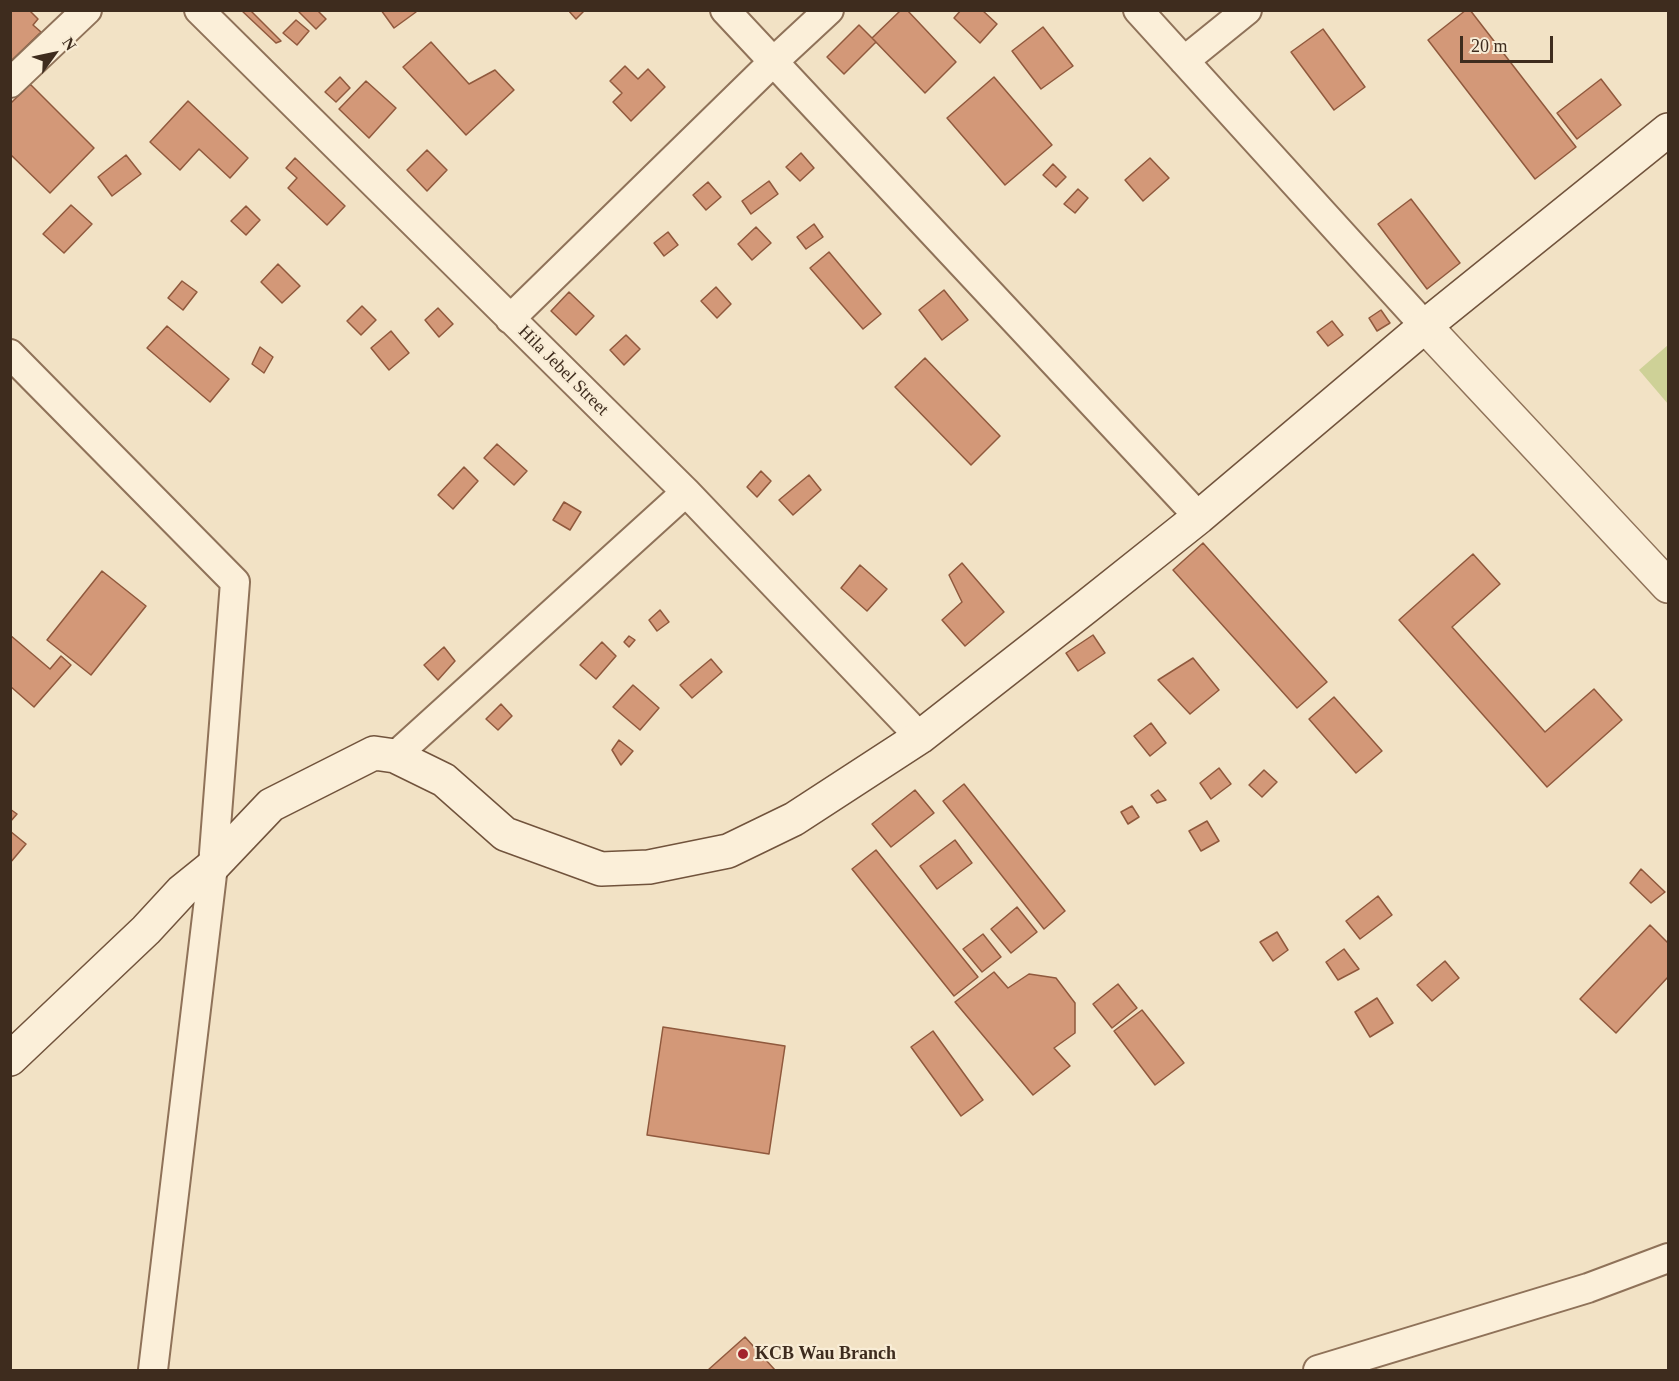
<!DOCTYPE html>
<html>
<head>
<meta charset="utf-8">
<style>
	body { margin:0 }
	#map { position:relative; width:1679px; height:1381px; overflow:hidden; background:#f2e2c5; font-family:Georgia,serif }
	canvas { display:block }
	.frame { position:absolute; inset:0; border:12px solid #3e2c1e; pointer-events:none }
	.north { position:absolute; left:24px; top:24px; width:60px; height:60px; -webkit-text-stroke:4px #f8ecd5; paint-order:stroke; rotate:57deg; font-size:16px; font-weight:700; line-height:24px; text-align:center; color:#3e2c1e }
	.north::after { content:''; display:block; margin:auto; width:21px; height:27px; background:#3e2c1e; clip-path:polygon(50% 0,100% 100%,50% 72%,0 100%) }
	.scale { position:absolute; left:1460px; top:36px; width:93px; height:27px; box-sizing:border-box; border:3px solid #3e2c1e; border-top:0; padding-left:8px; font-size:18px; line-height:21px; white-space:nowrap; color:#3e2c1e; -webkit-text-stroke:4px #f8ecd5; paint-order:stroke }
</style>
</head>
<body>
<div id="map">
<canvas width="1679" height="1381"></canvas>
<div class="frame"></div>
<div class="north">N</div>
<div class="scale">20 m</div>
</div>
<script>
const c = document.querySelector('canvas').getContext('2d');
c.lineJoin = 'round';
function paint(path, color) { c.fillStyle = color; c.fill(path, 'evenodd'); }
function stroke(path, color, width, dash) { c.strokeStyle = color; c.lineWidth = width; c.lineCap = dash ? 'butt' : 'round'; c.setLineDash(dash || []); c.stroke(path); }
function write(font, color, halo, rows, align = 'center') {
  c.font = font + ' Georgia,serif'; c.lineWidth = 4.5; c.setLineDash([]); c.textBaseline = 'middle'; c.strokeStyle = halo; c.fillStyle = color; for (const [text, x, y, turn = 0] of rows) {
    c.save(); c.translate(x, y); c.rotate((+turn || 0) * Math.PI / 180); c.textAlign = isNaN(turn) ? turn : align; if (halo) c.strokeText(text, 0, 0); c.fillText(text, 0, 0); c.restore();
  }
}
const green = new Path2D(`
	M1668,345V404L1639,370Z`);
const building = new Path2D(`
	M10,10H29L38,19L33,25L41,32L10,62Z
	M241,10H250L281,41L276,43Z
	M300,10H317L326,19L316,29L299,12Z
	M381,10H415L416,12L394,28Z
	M568,10H585L576,19Z
	M901,10H907L956,62L925,93L872,38Z
	M961,10H982L997,24L980,43L954,18Z
	M1466,10H1470L1576,147L1535,179L1428,40Z
	M296,20L309,31L297,45L283,33Z
	M859,25L876,42L844,74L827,57Z
	M1043,27L1073,66L1041,89L1012,51Z
	M1323,29L1365,87L1334,110L1291,52Z
	M431,42L469,84L495,70L514,90L466,135L403,67Z
	M625,66L638,79L648,69L665,87L631,121L613,102L622,93L610,81Z
	M340,77L350,88L336,102L325,92Z
	M994,77L1052,145L1005,185L947,118Z
	M1601,79L1621,105L1577,139L1557,113Z
	M366,81L396,108L369,138L339,109Z
	M30,84L94,148L50,193L10,154V104Z
	M188,101L248,158L230,178L199,149L180,170L150,142Z
	M427,150L447,170L427,191L407,170Z
	M801,153L814,168L800,181L786,167Z
	M126,155L141,174L112,196L98,177Z
	M295,158L345,206L327,225L288,188L297,178L286,168Z
	M1150,158L1169,178L1143,201L1125,180Z
	M1053,164L1066,177L1056,187L1043,175Z
	M769,181L778,194L751,214L742,201Z
	M708,182L721,197L706,210L693,195Z
	M1078,189L1088,198L1075,213L1064,204Z
	M1411,199L1460,263L1427,289L1378,224Z
	M71,205L92,224L64,253L43,234Z
	M246,206L260,220L246,235L231,221Z
	M814,224L823,237L806,249L797,237Z
	M756,227L771,243L752,260L738,244Z
	M668,232L678,245L664,256L654,243Z
	M829,252L881,314L863,329L810,268Z
	M278,264L300,286L282,303L261,282Z
	M182,281L197,292L183,310L168,298Z
	M716,287L731,304L717,318L701,301Z
	M944,290L968,320L942,340L919,310Z
	M569,292L594,316L576,335L551,311Z
	M362,306L376,320L361,335L347,321Z
	M438,308L453,324L439,337L425,320Z
	M1381,310L1390,323L1377,331L1369,318Z
	M1332,321L1343,335L1328,346L1317,332Z
	M167,326L229,379L210,402L147,348Z
	M391,331L409,353L389,370L371,348Z
	M626,335L640,349L624,365L610,350Z
	M260,347L273,357L264,373L252,364Z
	M925,358L1000,436L971,465L895,387Z
	M497,444L527,471L514,485L484,458Z
	M464,467L478,481L453,509L438,495Z
	M761,471L771,481L757,497L747,487Z
	M809,475L821,490L793,515L779,500Z
	M564,502L581,512L570,530L553,520Z
	M1203,543L1327,682L1297,708L1173,570Z
	M1473,554L1500,584L1452,627L1545,732L1594,689L1622,720L1547,787L1399,620Z
	M962,563L1004,612L965,646L942,620L962,602L949,575Z
	M860,565L887,589L867,611L841,588Z
	M102,571L146,606L91,675L47,640Z
	M660,610L669,622L657,631L649,620Z
	M10,635L50,669L61,656L71,665L34,707L10,686Z
	M1093,635L1105,653L1078,671L1066,653Z
	M629,636L635,640L629,647L624,642Z
	M602,642L616,656L596,679L580,665Z
	M444,647L455,661L438,680L424,665Z
	M1193,658L1219,690L1190,714L1158,680Z
	M711,659L722,672L692,698L680,685Z
	M633,685L659,708L640,730L613,707Z
	M1334,697L1382,751L1356,773L1309,719Z
	M501,704L512,716L498,730L486,719Z
	M1151,723L1166,743L1150,756L1134,736Z
	M619,740L633,751L621,765L612,750Z
	M1219,768L1231,784L1211,799L1200,783Z
	M1264,770L1277,782L1262,797L1249,785Z
	M964,784L1065,911L1044,929L943,801Z
	M915,790L934,813L891,847L872,824Z
	M1158,790L1166,800L1157,803L1151,795Z
	M1132,806L1139,817L1128,824L1121,812Z
	M10,809L17,814L10,822Z
	M1207,821L1219,841L1201,851L1189,831Z
	M10,831L26,844L10,863Z
	M955,840L972,863L937,889L920,866Z
	M876,850L978,977L954,996L852,869Z
	M1641,869L1665,892L1651,903L1630,883Z
	M1378,896L1392,915L1360,939L1346,921Z
	M1017,907L1037,932L1011,953L991,929Z
	M1650,925L1668,943V977L1616,1033L1580,999Z
	M1277,932L1288,950L1273,961L1260,942Z
	M983,934L1001,957L982,972L963,949Z
	M1344,949L1359,969L1338,980L1326,962Z
	M1445,961L1459,978L1432,1001L1417,985Z
	M994,972L1008,988L1029,974L1056,978L1075,1003V1033L1054,1048L1070,1066L1033,1095L955,1002Z
	M1118,984L1137,1008L1112,1028L1093,1004Z
	M1377,998L1393,1023L1370,1037L1355,1012Z
	M1142,1010L1184,1063L1155,1085L1114,1031Z
	M663,1027L785,1046L769,1154L647,1135Z
	M933,1031L983,1100L961,1116L911,1047Z
	M745,1337L775,1370H708Z`);
const minor = new Path2D(`
	M199,10L686,492L920,737
	M725,10L1199,517
	M1138,10L1425,326
	M1184,61L1247,10
	M10,83L87,10
	M510,319L773,62L829,10
	M10,354L235,582L213,866L153,1370
	M395,756L686,492
	M1318,1370L1588,1288L1668,1258`);
const tertiary = new Path2D(`
	M1425,326L1668,586`);
const secondary = new Path2D(`
	M10,1059L146,930L182,891L213,866L271,805L374,753L395,756L444,780L505,834L601,869L649,867L728,851L794,819L920,737L1086,607L1199,517L1425,326L1668,130`);
const markers = [
	[743,1354,6,"#a3242c"]
];
const streetNames = [
	["Hila Jebel Street",563,371,45]
];
const poiNames = [
	["KCB Wau Branch",755,1354]
];
paint(green, '#ced197');
paint(building, '#d39878');
stroke(building, '#90593d', 1.5);
stroke(minor, '#8f7259', 32);
stroke(tertiary, '#8f7259', 36);
stroke(secondary, '#71533c', 36);
stroke(minor, '#fbefd9', 28);
stroke(tertiary, '#fbefd9', 33);
stroke(secondary, '#fbefd9', 33);
for (const [x, y, r, color] of markers) { const dot = new Path2D(); dot.arc(x, y, r, 0, 2 * Math.PI); c.fillStyle = color; c.fill(dot); stroke(dot, '#f8ecd5', 2); }
write('18px', '#3e2c1e', '#f8ecd5', streetNames);
write('bold 18px', '#3e2c1e', '#f8ecd5', poiNames, 'left');
</script>
</body>
</html>
